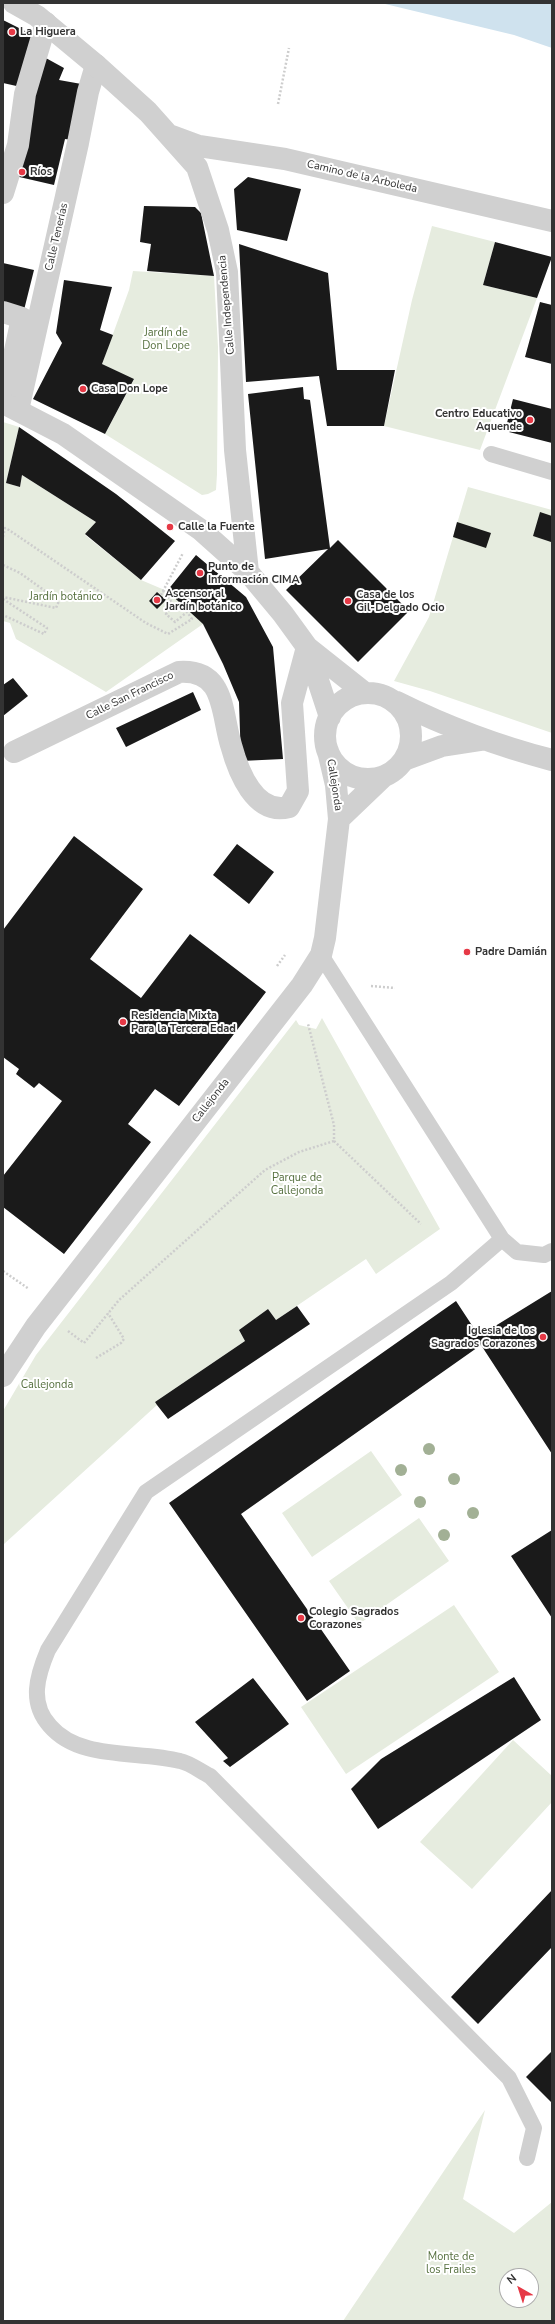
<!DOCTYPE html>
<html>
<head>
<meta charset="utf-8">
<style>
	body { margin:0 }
	#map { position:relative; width:555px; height:2324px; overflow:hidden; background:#fff; font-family:"Nunito Sans",sans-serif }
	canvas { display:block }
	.frame { position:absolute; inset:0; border:4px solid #333; pointer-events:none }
	.north { position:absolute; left:499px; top:2268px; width:40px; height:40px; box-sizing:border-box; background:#fff; border:1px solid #adadad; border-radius:50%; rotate:321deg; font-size:11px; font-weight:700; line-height:16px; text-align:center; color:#333 }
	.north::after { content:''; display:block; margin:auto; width:14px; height:18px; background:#e63946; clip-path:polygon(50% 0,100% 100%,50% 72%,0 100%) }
</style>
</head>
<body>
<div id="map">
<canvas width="555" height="2324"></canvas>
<div class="frame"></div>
<div class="north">N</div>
</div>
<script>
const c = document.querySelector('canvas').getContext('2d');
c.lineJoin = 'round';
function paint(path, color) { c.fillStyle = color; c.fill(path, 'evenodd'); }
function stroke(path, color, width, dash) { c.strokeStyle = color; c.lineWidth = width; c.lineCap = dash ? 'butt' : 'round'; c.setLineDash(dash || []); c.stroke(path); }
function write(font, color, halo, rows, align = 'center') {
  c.font = font + ' "Nunito Sans",sans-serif'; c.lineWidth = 4; c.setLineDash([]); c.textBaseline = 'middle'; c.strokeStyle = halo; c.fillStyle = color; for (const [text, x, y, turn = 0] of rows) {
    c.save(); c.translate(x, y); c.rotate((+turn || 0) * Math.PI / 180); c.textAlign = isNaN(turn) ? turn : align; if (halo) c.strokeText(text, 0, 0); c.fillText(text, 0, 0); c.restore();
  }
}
const green = new Path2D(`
	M432,226L495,242L483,285L537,298L480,450L384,426L412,300Z
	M133,271L214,276L218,347L217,474L216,490L208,494L202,495L105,434L134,380L102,364L129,290Z
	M3,422L19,427L6,483L20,487L22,475L96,522L85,535L141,580L167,591L203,624L106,692L16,639L10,623L3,621Z
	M468,487L552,510V733L430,691L394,681L429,617Z
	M322,1018L440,1229L376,1274L366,1259L276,1320L268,1309L239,1330L245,1341L155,1402L157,1405L4,1544L3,1411L36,1355L296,1020L299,1025L316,1029Z
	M371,1451L402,1495L312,1557L282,1513Z
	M419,1518L449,1561L359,1624L329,1581Z
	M454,1605L499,1672L346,1774L301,1707Z
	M513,1740L552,1776V1802L472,1889L420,1842Z
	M485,2110L463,2199L514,2233L552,2202V2321H343ZM507,2276H531V2300H507Z`);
const water = new Path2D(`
	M381,3H552V48L514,35Z`);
const building = new Path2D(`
	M3,20L33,35L21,87L3,83Z
	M44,57L64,68L59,80L87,85L73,140L65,139L54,185L15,176Z
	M248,177L301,189L287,241L237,230L234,189Z
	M144,206L195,207L201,213L214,276L147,271L151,244L140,242Z
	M495,242L552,257L537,298L483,285Z
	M239,244L328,273L337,370H395L384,426H327L319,376L246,382Z
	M3,263L34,270L22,318L3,312Z
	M64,280L112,287L100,330L113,335L102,364L134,379L105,434L33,399L62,343L56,333Z
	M540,302L552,305V364L525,357Z
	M303,387L304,399L310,400L330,548L338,540L409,611L358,662L286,590L328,549L265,559L248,394Z
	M513,399L552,409V443L505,431Z
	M19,427L116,494L175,541L141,580L85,534L96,522L22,475L20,487L6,483Z
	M540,512L552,516L551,542L533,536Z
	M457,522L491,533L486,548L453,537Z
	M196,555L246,597L273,647L283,759L241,761L239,702L223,664L203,624L167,591Z
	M157,592L166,600L157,609L149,601Z
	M13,678L28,696L3,716V685Z
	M193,692L201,710L126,747L116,728Z
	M74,836L143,889L90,959L141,998L190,934L266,992L179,1106L155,1089L128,1124L151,1142L64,1254L3,1207V1176L62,1101L39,1083L34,1088L16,1074L19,1069L3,1057V930Z
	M237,844L274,872L249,904L213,875Z
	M552,1291V1454L481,1345L241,1514L350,1671L307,1701L169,1503L456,1301L479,1336Z
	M297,1306L310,1324L168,1419L157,1405L155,1402L245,1341L239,1330L268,1309L276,1320Z
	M552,1530V1618L511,1556Z
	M514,1677L541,1720L378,1829L351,1789L381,1759Z
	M253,1678L289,1724L230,1767L223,1761L228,1758L195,1722Z
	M552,1890V1947L478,2024L451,1997Z
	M552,2051V2103L526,2077Z`);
const path = new Path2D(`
	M278,104L289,48
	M3,537L5,528L9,530L146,623L168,634L192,619L187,612L175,622L166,614L173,607L170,599L163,591
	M3,565L20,573L59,601L56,608L3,597
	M161,595L183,553
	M3,599L47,628L44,634L3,615
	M277,966L285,955
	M371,986L395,988
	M334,1141L421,1224
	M3,1271L29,1289
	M68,1331L84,1343L119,1300L265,1170L299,1152L334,1141V1125L308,1024
	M96,1358L121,1343L124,1339L108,1313`);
const service = new Path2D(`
	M491,454L552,472
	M321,955L502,1239L451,1283L146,1492L48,1650C37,1676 29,1703 50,1726C80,1761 138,1750 180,1761C190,1763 200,1771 210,1776L509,2078L534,2128L527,2158
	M502,1239L517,1252L544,1255L552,1251`);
const pedestrian = new Path2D(`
	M3,193L18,145L25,94L46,23
	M3,312L22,318L7,388H3
	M18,410L78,143L88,92L96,65`);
const minor = new Path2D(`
	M14,3L37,16L96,65L148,112L197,167L218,230L227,272L235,450L248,572
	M172,136L199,146L285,159L552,221
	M3,403L63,434L201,530L248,572L283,614L307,647L365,693
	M307,647L330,717
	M325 736a43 43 0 1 1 86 0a43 43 0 1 1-86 0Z
	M397,702C447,727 498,746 552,760
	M14,752L179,672C226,669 221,713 231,745C238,771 255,816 289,807L298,791L292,703L307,647
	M404,760L442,746L481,740
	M339,819L384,776
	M3,1376L36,1326L302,985L321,955L325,938L339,819L336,785L328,751`);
const trees = [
	[429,1449],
	[401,1470],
	[454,1479],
	[420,1502],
	[473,1513],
	[444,1535]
];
const markers = [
	[12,32,4,"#e63946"],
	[22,172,4,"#e63946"],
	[83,389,4,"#e63946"],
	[530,420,4,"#e63946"],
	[170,527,4,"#e63946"],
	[200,573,4,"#e63946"],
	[157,600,4,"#e63946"],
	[348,601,4,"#e63946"],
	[467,952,4,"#e63946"],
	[123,1022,4,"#e63946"],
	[543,1337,4,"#e63946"],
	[301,1618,4,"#e63946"]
];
const poiNames = [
	["La Higuera",20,32],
	["Ríos",30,172],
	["Casa Don Lope",91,389],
	["Centro Educativo",522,414,"right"],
	["Aquende",522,427,"right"],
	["Calle la Fuente",178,527],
	["Punto de",208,567],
	["Información CIMA",208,580],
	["Ascensor al",165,594],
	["Jardín botánico",165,607],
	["Casa de los",356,595],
	["Gil-Delgado Ocio",356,608],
	["Padre Damián",475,952],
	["Residencia Mixta",131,1016],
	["Para la Tercera Edad",131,1029],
	["Iglesia de los",535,1331,"right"],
	["Sagrados Corazones",535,1344,"right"],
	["Colegio Sagrados",309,1612],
	["Corazones",309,1625]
];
const streetNames = [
	["Camino de la Arboleda",362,177,13],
	["Calle Tenerías",57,237,-77],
	["Calle Independencia",227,305,-95],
	["Calle San Francisco",130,696,-26],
	["Callejonda",334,785,81],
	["Callejonda",211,1101,-52]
];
const parkNames = [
	["Jardín de",166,333],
	["Don Lope",166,346],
	["Jardín botánico",66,597],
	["Parque de",297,1178],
	["Callejonda",297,1191],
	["Callejonda",47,1385],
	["Monte de",451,2257],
	["los Frailes",451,2270]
];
paint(green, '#e6ecdf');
paint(water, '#cfe2ee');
paint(building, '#1a1a1a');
stroke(path, '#cdcdcd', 2.5, [2, 2]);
stroke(service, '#d0d0d0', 16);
stroke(pedestrian, '#d0d0d0', 22);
stroke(minor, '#d0d0d0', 22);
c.fillStyle = '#a2b095';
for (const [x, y] of trees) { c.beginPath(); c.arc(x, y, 6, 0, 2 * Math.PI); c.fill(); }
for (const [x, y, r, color] of markers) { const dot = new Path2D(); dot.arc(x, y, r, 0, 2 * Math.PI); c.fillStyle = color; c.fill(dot); stroke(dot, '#fff', 1.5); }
write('bold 11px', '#333', '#fff', poiNames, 'left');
write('11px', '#333', '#fff', streetNames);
write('11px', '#56703f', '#fff', parkNames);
</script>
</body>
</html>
